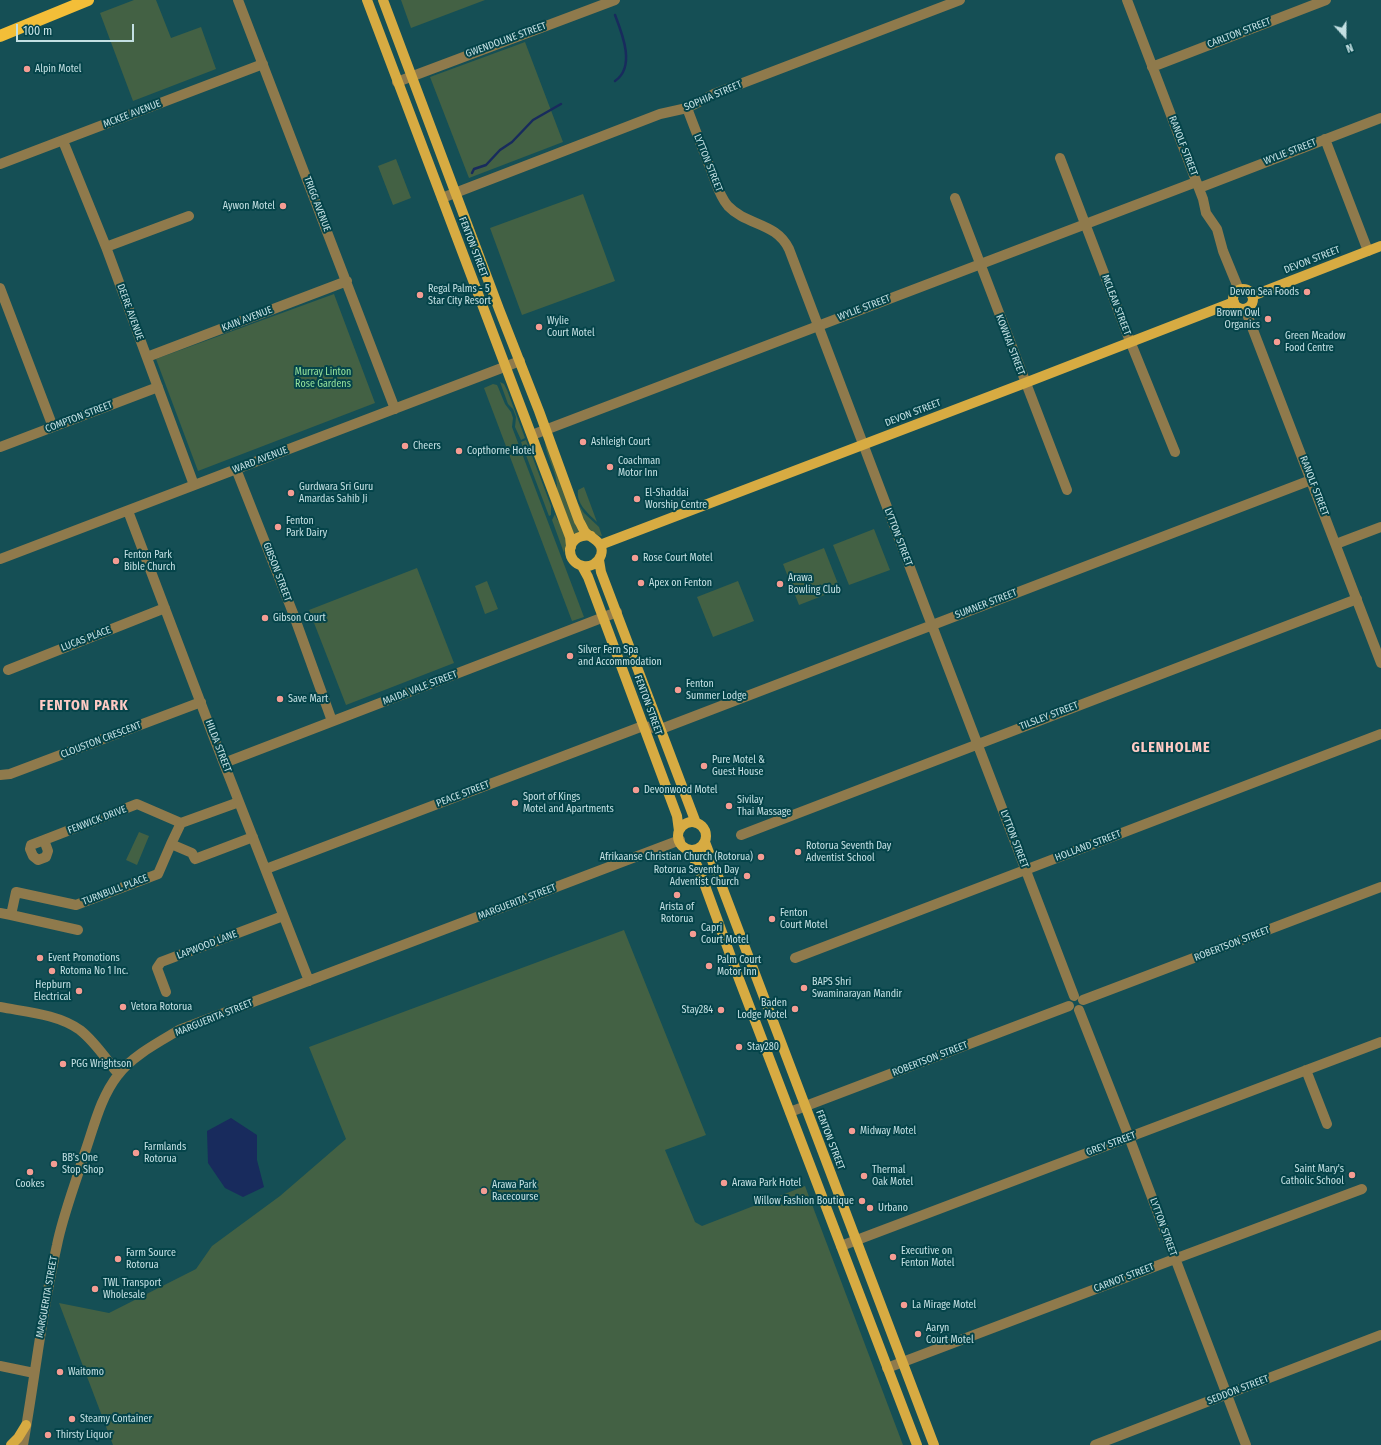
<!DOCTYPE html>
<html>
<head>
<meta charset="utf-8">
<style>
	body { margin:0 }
	#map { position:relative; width:1381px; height:1445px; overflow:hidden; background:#154f55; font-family:"Fira Sans Condensed",sans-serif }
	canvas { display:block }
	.north { position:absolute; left:1325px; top:16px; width:40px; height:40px; -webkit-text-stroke:3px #05444a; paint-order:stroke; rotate:159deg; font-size:11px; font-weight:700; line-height:16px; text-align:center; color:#c4e0e3 }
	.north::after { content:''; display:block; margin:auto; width:14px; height:18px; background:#c4e0e3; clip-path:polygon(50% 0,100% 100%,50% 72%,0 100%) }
	.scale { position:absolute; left:16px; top:24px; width:118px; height:18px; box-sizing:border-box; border:2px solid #c4e0e3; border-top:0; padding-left:5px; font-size:12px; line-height:14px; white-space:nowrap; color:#c4e0e3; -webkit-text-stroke:3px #05444a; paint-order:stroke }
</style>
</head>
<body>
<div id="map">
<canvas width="1381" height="1445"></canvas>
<div class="north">N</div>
<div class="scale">100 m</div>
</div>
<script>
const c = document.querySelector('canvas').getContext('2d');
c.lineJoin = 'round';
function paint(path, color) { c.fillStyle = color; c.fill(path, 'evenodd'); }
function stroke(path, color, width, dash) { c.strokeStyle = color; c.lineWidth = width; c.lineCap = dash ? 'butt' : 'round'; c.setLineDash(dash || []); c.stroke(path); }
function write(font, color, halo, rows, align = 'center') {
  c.font = font + ' "Fira Sans Condensed",sans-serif'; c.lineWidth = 4; c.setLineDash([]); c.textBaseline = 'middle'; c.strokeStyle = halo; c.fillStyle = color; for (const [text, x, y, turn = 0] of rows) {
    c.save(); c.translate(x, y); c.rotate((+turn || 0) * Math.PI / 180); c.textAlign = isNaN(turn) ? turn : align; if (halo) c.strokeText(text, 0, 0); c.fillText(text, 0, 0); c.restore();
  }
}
const green = new Path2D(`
	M134,0H156L171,38L201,27L216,69L133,101L100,13Z
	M401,0H485L411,28Z
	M525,42L563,142L469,178L430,77Z
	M396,159L411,198L393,205L378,166Z
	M583,194L615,281L522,315L490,228Z
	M334,294L375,403L198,471L156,359Z
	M500,382L504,384L507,390L525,438L521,440L515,427L516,417L513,409L508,404Z
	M493,384L497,385L498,387L505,404L511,412L513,418L512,427L584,617L572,621L484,388Z
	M526,440L551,506V515L549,516L521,442Z
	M545,443H547L581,531L574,535L557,490C558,473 547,459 545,443Z
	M584,487L597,522C588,513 576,504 578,490Z
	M577,502L584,513L599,527L602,536C585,534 582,516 577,502Z
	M555,514C556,519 559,521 561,525C566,534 567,544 564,553L552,520Z
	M874,529L890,570L849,585L833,545Z
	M824,548L840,589L799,605L783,564Z
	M417,568L454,663L346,705L309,610Z
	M487,581L498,609L485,614L475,586Z
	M738,581L754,621L713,637L697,597Z
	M139,832L149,836L137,865L126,860Z
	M624,930L706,1135L665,1150L695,1222L702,1226L805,1186L903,1445H113L59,1303L109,1313L196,1269L212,1246L280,1196L346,1139L309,1047Z`);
const water = new Path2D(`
	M231,1118L257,1135V1160L264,1187L243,1197L225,1188L208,1163L207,1131Z`);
const stream = new Path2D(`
	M615,15C622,33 636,67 615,81
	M472,173L474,169L486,165L500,150L512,142L533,120L561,104`);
const minor = new Path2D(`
	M238,0L395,409
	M1127,0L1203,199L1206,213L1217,229L1223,251L1239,290
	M1152,67L1326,0
	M397,82L615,0
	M687,108C695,129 703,150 711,170C716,182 719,196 728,206C747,226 776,222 789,249L928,615L1074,996
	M1325,139L1368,251
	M63,141L106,247L194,485
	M1060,158L1128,336L1175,452
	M0,164L263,64
	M1199,188L1381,118
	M442,198L660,114L687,108L714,94L960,0
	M955,198L1067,490
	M106,247L189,216
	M0,288L53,427
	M1245,309L1381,663
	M147,357L347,281
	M532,435L1196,182
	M0,447L158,387
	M236,469L293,613L332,721
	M128,511L214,738L309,981
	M1336,544L1381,527
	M0,559L520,361
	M8,670L165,608
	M224,763L617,612
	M0,775L10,774L201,702
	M741,835L1357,599
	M44,840L31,845L30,849L33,856L38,860L46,857L48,851L44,840L137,804L181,823L239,802
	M171,844L181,823
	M266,869L643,726L661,729L1311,480
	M0,913L11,915L16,892L76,905L158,874L171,844L192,853L195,859L253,837
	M11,915L78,930
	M795,958L1381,734
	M166,992L157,968L161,962L283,916
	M1083,1000L1381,887
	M0,1007C26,1012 58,1014 80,1030C94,1041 104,1056 115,1070L119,1073
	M1079,1010L1129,1137L1246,1445
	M1306,1070L1327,1124
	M790,1112L1069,1006
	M841,1246L1381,1042
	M0,1366L34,1373
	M887,1368L1180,1257L1362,1189
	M23,1445C35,1378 42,1311 57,1245C63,1215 75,1185 84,1155C94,1127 100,1098 118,1075C132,1056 159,1042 179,1030L680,840
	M1095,1445L1381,1335`);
const major = new Path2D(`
	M367,0L570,537L571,547
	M383,0L499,309L539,411L579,521C581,524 583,529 585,532C592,539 605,542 601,555C595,573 569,568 570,549C572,538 582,534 591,536
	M1233 299a10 10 0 1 1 20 0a10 10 0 1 1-20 0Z
	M1252,296L1381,246
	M600,545L1025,383L1234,302
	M599,560L601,572L696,823
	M582,566L588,577L677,816L679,831
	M678 836a14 14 0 1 1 28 0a14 14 0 1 1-28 0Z
	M705,842L934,1445
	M690,850L700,872L739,979L917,1445
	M11,1445L18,1438L26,1425`);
const highway = new Path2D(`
	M0,36L88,0`);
const markers = [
	[27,69,4,"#f59c93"],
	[283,206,4,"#f59c93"],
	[1307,292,4,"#f59c93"],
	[420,295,4,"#f59c93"],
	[1268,319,4,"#f59c93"],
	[539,327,4,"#f59c93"],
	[1277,342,4,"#f59c93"],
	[583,442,4,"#f59c93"],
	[405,446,4,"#f59c93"],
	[459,451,4,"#f59c93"],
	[610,467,4,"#f59c93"],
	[291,493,4,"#f59c93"],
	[637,499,4,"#f59c93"],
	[278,527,4,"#f59c93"],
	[635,558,4,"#f59c93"],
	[116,561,4,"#f59c93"],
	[641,583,4,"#f59c93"],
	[780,584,4,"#f59c93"],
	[265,618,4,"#f59c93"],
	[570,656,4,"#f59c93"],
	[678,690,4,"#f59c93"],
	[280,699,4,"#f59c93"],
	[704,766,4,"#f59c93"],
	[636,790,4,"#f59c93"],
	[515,803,4,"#f59c93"],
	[729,806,4,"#f59c93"],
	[798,852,4,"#f59c93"],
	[761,857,4,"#f59c93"],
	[747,876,4,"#f59c93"],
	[677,895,4,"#f59c93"],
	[772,919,4,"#f59c93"],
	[693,934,4,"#f59c93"],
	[40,958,4,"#f59c93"],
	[709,966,4,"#f59c93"],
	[52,971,4,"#f59c93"],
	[804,988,4,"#f59c93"],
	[79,991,4,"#f59c93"],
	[123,1007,4,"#f59c93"],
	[795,1009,4,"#f59c93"],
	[721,1010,4,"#f59c93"],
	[739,1047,4,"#f59c93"],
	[63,1064,4,"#f59c93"],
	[852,1131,4,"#f59c93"],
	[136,1153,4,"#f59c93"],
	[54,1164,4,"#f59c93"],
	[30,1172,4,"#f59c93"],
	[1352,1175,4,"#f59c93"],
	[864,1176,4,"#f59c93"],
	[724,1183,4,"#f59c93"],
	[484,1191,4,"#f59c93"],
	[862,1201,4,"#f59c93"],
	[870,1208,4,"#f59c93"],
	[893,1257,4,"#f59c93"],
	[118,1259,4,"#f59c93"],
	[95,1289,4,"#f59c93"],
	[904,1305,4,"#f59c93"],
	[918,1334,4,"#f59c93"],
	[60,1372,4,"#f59c93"],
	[72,1419,4,"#f59c93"],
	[48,1435,4,"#f59c93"]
];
const streetNames = [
	["CARLTON STREET",1239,33,-21],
	["GWENDOLINE STREET",506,40,-20],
	["SOPHIA STREET",713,96,-23],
	["MCKEE AVENUE",132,114,-21],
	["RANOLF STREET",1183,146,69],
	["WYLIE STREET",1290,152,-21],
	["LYTTON STREET",708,163,68],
	["TRIGG AVENUE",317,204,69],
	["FENTON STREET",473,247,69],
	["DEVON STREET",1312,260,-21],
	["MCLEAN STREET",1116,305,69],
	["WYLIE STREET",864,308,-21],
	["DEERE AVENUE",130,312,70],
	["KAIN AVENUE",247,319,-21],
	["KOWHAI STREET",1010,345,69],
	["DEVON STREET",913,413,-21],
	["COMPTON STREET",79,417,-21],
	["WARD AVENUE",260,460,-21],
	["RANOLF STREET",1314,486,69],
	["LYTTON STREET",898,537,69],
	["GIBSON STREET",277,572,69],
	["SUMNER STREET",986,604,-21],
	["LUCAS PLACE",86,639,-21],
	["MAIDA VALE STREET",420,688,-21],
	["FENTON STREET",648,705,70],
	["TILSLEY STREET",1049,716,-21],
	["CLOUSTON CRESCENT",101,740,-21],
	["HILDA STREET",218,746,69],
	["PEACE STREET",463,794,-21],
	["FENWICK DRIVE",97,820,-21],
	["LYTTON STREET",1014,839,69],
	["HOLLAND STREET",1088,846,-21],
	["TURNBULL PLACE",115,890,-21],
	["MARGUERITA STREET",517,902,-21],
	["ROBERTSON STREET",1232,944,-21],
	["LAPWOOD LANE",207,945,-21],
	["MARGUERITA STREET",214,1018,-22],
	["ROBERTSON STREET",930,1059,-21],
	["FENTON STREET",830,1140,69],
	["GREY STREET",1111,1144,-20],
	["LYTTON STREET",1163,1227,70],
	["CARNOT STREET",1124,1278,-21],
	["MARGUERITA STREET",47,1297,-80],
	["SEDDON STREET",1238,1390,-21]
];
const poiNames = [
	["Alpin Motel",35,69],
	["Aywon Motel",275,206,"right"],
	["Regal Palms - 5",428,289],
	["Star City Resort",428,301],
	["Devon Sea Foods",1299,292,"right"],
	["Brown Owl",1260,313,"right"],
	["Organics",1260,325,"right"],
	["Wylie",547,321],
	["Court Motel",547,333],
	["Green Meadow",1285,336],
	["Food Centre",1285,348],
	["Ashleigh Court",591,442],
	["Cheers",413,446],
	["Copthorne Hotel",467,451],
	["Coachman",618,461],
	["Motor Inn",618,473],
	["Gurdwara Sri Guru",299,487],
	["Amardas Sahib Ji",299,499],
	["El-Shaddai",645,493],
	["Worship Centre",645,505],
	["Fenton",286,521],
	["Park Dairy",286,533],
	["Fenton Park",124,555],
	["Bible Church",124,567],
	["Rose Court Motel",643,558],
	["Arawa",788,578],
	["Bowling Club",788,590],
	["Apex on Fenton",649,583],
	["Gibson Court",273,618],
	["Silver Fern Spa",578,650],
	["and Accommodation",578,662],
	["Fenton",686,684],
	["Summer Lodge",686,696],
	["Save Mart",288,699],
	["Pure Motel &",712,760],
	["Guest House",712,772],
	["Devonwood Motel",644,790],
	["Sport of Kings",523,797],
	["Motel and Apartments",523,809],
	["Sivilay",737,800],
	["Thai Massage",737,812],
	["Rotorua Seventh Day",806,846],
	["Adventist School",806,858],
	["Afrikaanse Christian Church (Rotorua)",753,857,"right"],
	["Rotorua Seventh Day",739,870,"right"],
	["Adventist Church",739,882,"right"],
	["Arista of",677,907,"center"],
	["Rotorua",677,919,"center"],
	["Fenton",780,913],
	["Court Motel",780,925],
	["Capri",701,928],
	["Court Motel",701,940],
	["Event Promotions",48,958],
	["Palm Court",717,960],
	["Motor Inn",717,972],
	["Rotoma No 1 Inc.",60,971],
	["BAPS Shri",812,982],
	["Swaminarayan Mandir",812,994],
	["Hepburn",71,985,"right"],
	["Electrical",71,997,"right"],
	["Baden",787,1003,"right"],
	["Lodge Motel",787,1015,"right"],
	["Vetora Rotorua",131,1007],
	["Stay284",713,1010,"right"],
	["Stay280",747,1047],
	["PGG Wrightson",71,1064],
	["Midway Motel",860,1131],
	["Farmlands",144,1147],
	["Rotorua",144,1159],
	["BB's One",62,1158],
	["Stop Shop",62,1170],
	["Saint Mary's",1344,1169,"right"],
	["Catholic School",1344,1181,"right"],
	["Thermal",872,1170],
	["Oak Motel",872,1182],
	["Arawa Park Hotel",732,1183],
	["Cookes",30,1184,"center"],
	["Arawa Park",492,1185],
	["Racecourse",492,1197],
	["Willow Fashion Boutique",854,1201,"right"],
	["Urbano",878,1208],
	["Executive on",901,1251],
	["Fenton Motel",901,1263],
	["Farm Source",126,1253],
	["Rotorua",126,1265],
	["TWL Transport",103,1283],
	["Wholesale",103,1295],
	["La Mirage Motel",912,1305],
	["Aaryn",926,1328],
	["Court Motel",926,1340],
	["Waitomo",68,1372],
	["Steamy Container",80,1419],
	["Thirsty Liquor",56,1435]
];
const parkNames = [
	["Murray Linton",323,372],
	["Rose Gardens",323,384]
];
const districtNames = [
	["FENTON PARK",84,706],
	["GLENHOLME",1171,748]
];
paint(green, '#436144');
paint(water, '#182b5d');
stroke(stream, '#182b5d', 2.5);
stroke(minor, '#8f7a4c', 10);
stroke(major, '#d7ab42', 10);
stroke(highway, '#f3be38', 12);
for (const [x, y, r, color] of markers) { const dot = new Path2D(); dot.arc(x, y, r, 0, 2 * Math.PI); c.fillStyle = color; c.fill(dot); stroke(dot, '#05444a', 1.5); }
write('10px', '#c4e0e3', '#05444a', streetNames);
write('10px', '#c4e0e3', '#05444a', poiNames, 'left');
write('10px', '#97e39c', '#05444a', parkNames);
c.letterSpacing = '1px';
write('bold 14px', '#fecac4', '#05444a', districtNames);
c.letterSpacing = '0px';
</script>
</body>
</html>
